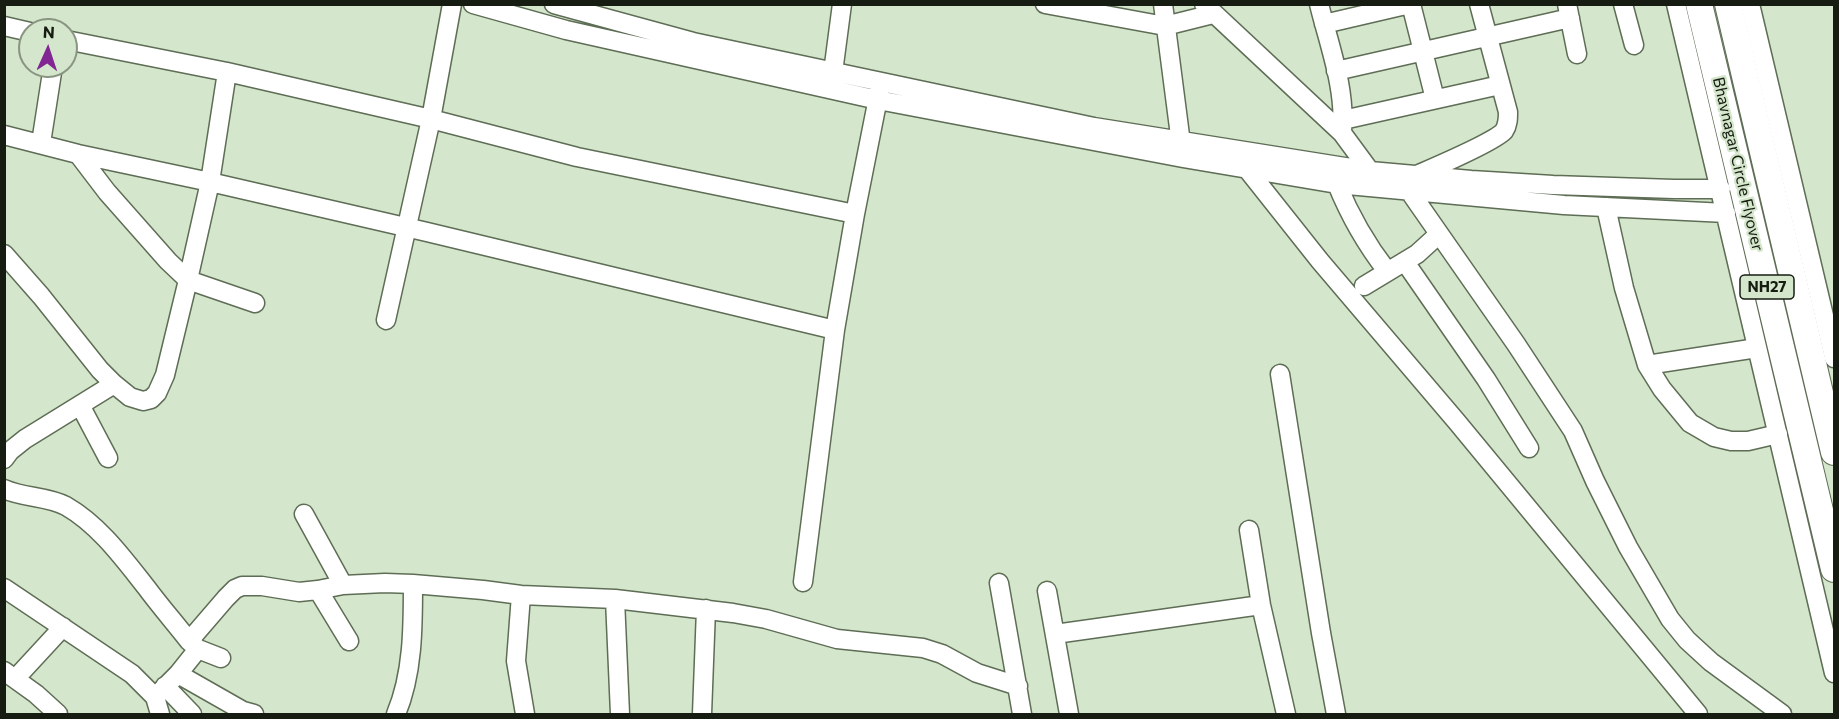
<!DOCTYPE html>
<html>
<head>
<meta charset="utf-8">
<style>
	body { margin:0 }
	#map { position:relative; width:1839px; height:719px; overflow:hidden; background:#d4e6cb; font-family:Commissioner,sans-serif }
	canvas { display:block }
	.frame { position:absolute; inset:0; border:6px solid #161c12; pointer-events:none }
	.north { position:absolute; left:18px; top:18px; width:60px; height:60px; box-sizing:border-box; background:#d4e6cb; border:2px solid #889581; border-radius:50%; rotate:3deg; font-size:16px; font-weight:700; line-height:24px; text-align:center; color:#161c12 }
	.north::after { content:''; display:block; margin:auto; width:21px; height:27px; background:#812693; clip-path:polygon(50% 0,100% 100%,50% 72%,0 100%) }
</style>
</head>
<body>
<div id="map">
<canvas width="1839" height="719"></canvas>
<div class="frame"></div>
<div class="north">N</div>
</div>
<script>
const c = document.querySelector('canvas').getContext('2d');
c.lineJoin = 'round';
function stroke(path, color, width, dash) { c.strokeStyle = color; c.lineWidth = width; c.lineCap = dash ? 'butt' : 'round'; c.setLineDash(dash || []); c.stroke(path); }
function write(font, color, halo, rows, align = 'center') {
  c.font = font + ' Commissioner,sans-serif'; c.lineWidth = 4.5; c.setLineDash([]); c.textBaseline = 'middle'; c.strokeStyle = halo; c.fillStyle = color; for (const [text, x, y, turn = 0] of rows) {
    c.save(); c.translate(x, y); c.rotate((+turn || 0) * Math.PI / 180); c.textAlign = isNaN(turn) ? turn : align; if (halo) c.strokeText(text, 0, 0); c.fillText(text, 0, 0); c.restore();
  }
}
const minor = new Path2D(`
	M473,4L566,30L878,100L1183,158L1337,184L1564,205L1726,213
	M554,4L693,42L1094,127L1370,171L1471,180L1553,185L1674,189H1721
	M1045,4L1165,26L1213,14
	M1163,4L1182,151
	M1204,4L1342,133L1370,171
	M1319,4C1329,45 1346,89 1342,131
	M1411,4L1435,99
	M1567,4L1577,54
	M1623,4L1634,45
	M1676,4L1834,673
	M1750,4L1834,358
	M1324,24L1410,4
	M4,26L30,32
	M66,40L227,72L431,119L577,157L855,214
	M1336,71L1570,18
	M832,80L842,4
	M1343,120L1500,85
	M4,135L78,154L210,182L427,232L835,330
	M41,143L53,66
	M78,154L107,192L168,261L188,280L255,303
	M1247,169L1320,261L1457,422L1698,714
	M1419,174C1435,167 1494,142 1504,131C1508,125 1508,119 1508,112L1479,4
	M1337,184C1350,216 1366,244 1387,271
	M1410,192L1516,344L1573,431L1595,481L1628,547L1670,619L1687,640L1711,662L1782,714
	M1606,207L1624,288L1647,365L1662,389L1690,423L1714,437L1731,441H1748L1778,434
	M4,254L41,296L100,370L114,384L130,397L143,401L151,399L157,393L165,375L188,280L210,182L227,72
	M1405,262L1486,379L1529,448
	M1364,286L1417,254L1439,234
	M386,320L431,119L452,4
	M1647,365L1757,348
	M1280,374L1321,633L1336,714
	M80,405L108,458
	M4,459L10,451L25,439L114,384
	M4,489C24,498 47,496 66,506C99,525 123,558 146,587C160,606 175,623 189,641L198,649L221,658
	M304,514L343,585
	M1249,530L1261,605L1286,714
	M803,582L835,330L855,214L880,88
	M999,583L1022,714
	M4,588L132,674L155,697L160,714
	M318,590L349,641
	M1047,591L1069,714
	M521,595L516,661L525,714
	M615,599L620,714
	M1055,634L1261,605
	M189,641L226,598L235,589L242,586H262L299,592L318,590L343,585L385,583L413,584L483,590L521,595L615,599L733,613L766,619L837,639L923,648L942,654L977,673L1018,686
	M4,671L36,694L58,714
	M178,674L243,711L254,714
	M15,679L63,627
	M165,686L192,714
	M155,697L178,674L198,649
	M396,714C413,674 413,627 413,584
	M702,714L706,609`);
const highway = new Path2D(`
	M1699,4L1834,569
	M1728,4L1834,452`);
const shields = [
	[1767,287,54]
];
const shieldNames = [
	["NH27",1767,287]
];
const streetNames = [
	["Bhavnagar Circle Flyover",1738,164,77]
];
stroke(minor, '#5e6d55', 21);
stroke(highway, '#5e6d55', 28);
stroke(minor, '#fff', 18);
stroke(highway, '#fff', 26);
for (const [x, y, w] of shields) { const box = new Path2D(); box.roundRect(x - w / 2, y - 12, w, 24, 4.5); c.fillStyle = '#d4e6cb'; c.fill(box); stroke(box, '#161c12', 1.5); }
write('bold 15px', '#161c12', null, shieldNames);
write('16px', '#161c12', '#d4e6cb', streetNames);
</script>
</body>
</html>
